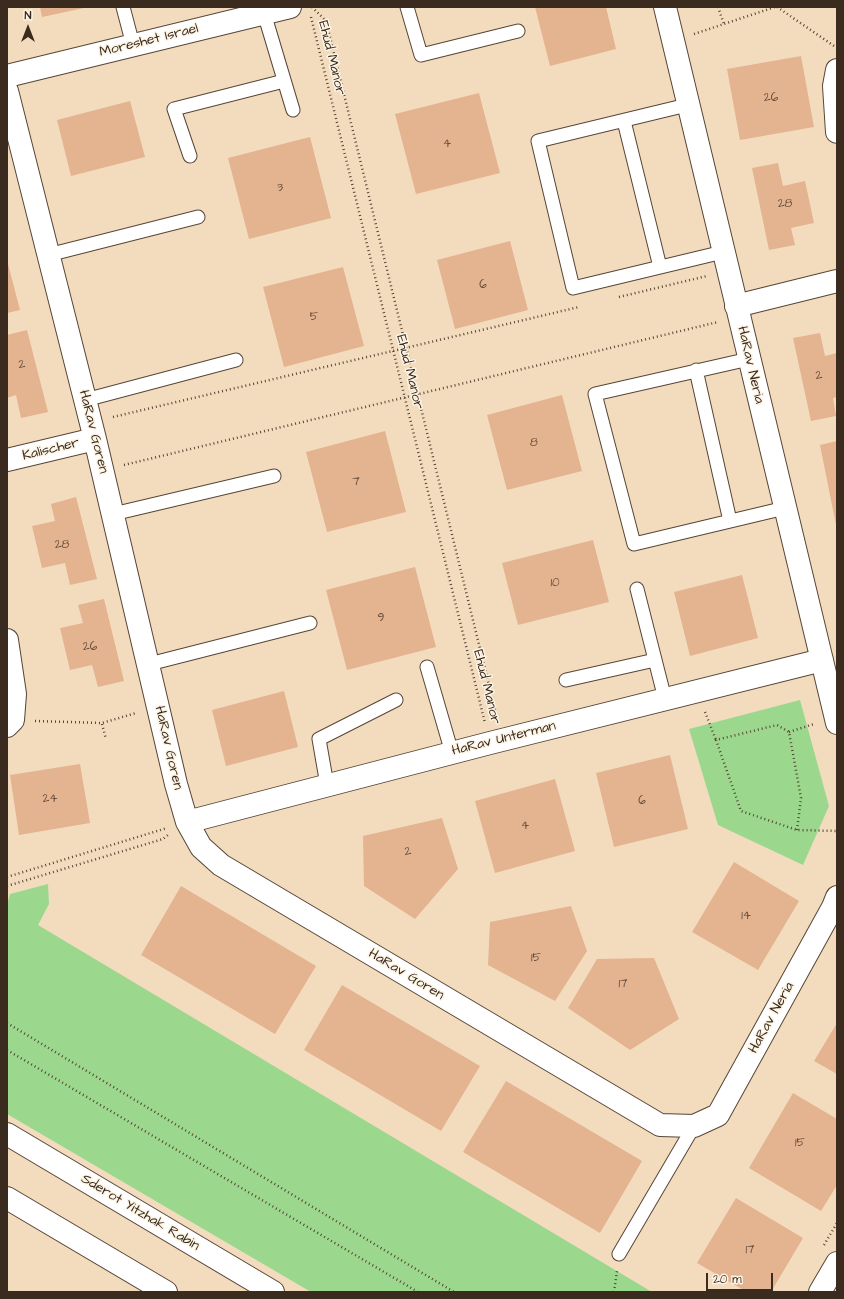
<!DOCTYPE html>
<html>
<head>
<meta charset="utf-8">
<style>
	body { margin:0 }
	#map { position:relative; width:844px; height:1299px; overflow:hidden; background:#f3dcbe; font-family:"Architects Daughter",sans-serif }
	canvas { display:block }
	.frame { position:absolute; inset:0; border:8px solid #3b2a1e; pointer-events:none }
	.north { position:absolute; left:8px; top:8px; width:40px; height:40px; -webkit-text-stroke:3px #fcf5e5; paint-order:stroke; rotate:0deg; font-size:11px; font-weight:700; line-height:16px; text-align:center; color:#3b2a1e }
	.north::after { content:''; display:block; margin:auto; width:14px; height:18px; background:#3b2a1e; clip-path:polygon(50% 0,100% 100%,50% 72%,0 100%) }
	.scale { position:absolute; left:706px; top:1273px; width:67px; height:18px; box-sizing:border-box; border:2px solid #3b2a1e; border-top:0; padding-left:5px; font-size:12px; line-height:14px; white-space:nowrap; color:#3b2a1e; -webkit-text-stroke:3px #fcf5e5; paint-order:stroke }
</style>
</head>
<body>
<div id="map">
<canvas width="844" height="1299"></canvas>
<div class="frame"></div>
<div class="north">N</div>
<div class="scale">20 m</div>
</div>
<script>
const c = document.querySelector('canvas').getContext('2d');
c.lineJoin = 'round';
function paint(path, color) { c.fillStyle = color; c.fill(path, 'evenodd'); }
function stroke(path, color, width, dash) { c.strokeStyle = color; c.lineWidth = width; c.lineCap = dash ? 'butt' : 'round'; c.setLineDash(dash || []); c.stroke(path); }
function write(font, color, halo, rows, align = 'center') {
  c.font = font + ' "Architects Daughter",sans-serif'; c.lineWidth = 3; c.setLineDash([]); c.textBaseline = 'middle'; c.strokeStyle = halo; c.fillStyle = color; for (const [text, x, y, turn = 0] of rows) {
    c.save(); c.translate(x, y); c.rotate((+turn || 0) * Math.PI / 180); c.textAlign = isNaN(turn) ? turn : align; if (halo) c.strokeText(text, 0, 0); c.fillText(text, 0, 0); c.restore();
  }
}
const green = new Path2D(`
	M800,700L829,806L803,865L718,825L689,729Z
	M48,884L49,904L38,925L652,1292H311L7,1114V905L10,894Z`);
const building = new Path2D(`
	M40,7H84V8L42,17Z
	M535,7H606L616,49L550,66Z
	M801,56L814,127L740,140L727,69Z
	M479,93L500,173L416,194L395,114Z
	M130,101L145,157L71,176L57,120Z
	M310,137L331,218L249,239L228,158Z
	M778,163L783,186L805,181L814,223L791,228L795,245L769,250L752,168Z
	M510,241L528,310L455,329L437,260Z
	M7,260L20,310L7,313Z
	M343,267L364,346L284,367L263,287Z
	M27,330L48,412L21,418L16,395L7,398V335Z
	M820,333L825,356L837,353V397L833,398L836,416L811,421L793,338Z
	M562,395L582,471L507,490L487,415Z
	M385,431L406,512L327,532L306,452Z
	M837,441V525H836L820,445Z
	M76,497L97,579L70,585L65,563L42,568L32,526L55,521L51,504Z
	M593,540L609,602L518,625L502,563Z
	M415,567L436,647L347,670L326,590Z
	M742,575L758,638L690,656L674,592Z
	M104,599L124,681L98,687L92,665L70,670L60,628L83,623L78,605Z
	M284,691L298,747L226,766L212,710Z
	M670,755L688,829L614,847L596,773Z
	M80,764L90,823L19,835L10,775Z
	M555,779L575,851L495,873L475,801Z
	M442,818L458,869L415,919L364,886L363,836Z
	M734,862L799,901L758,970L692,932Z
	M181,886L316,966L275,1034L141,955Z
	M571,906L587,951L555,1001L488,965L490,922Z
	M654,958L679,1019L630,1050L568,1008L597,959Z
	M342,985L480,1066L441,1131L304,1050Z
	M837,1023V1074L814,1061Z
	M506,1081L642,1161L600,1233L463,1152Z
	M793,1093L837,1119V1185L821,1211L749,1168Z
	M736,1198L803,1238L771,1292H747L697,1263Z`);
const path = new Path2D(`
	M312,7L326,21L497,718
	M718,7L724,24
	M777,7L837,48
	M311,17L485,723
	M694,34L775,7
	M619,297L707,276
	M113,417L579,307
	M124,465L718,322
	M705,712L716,740
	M35,721L102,723L136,713
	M102,724L106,739
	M789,732L814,724
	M797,830L801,798L789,732L777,725L716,740L741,811L797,830L837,831
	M7,877L167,828
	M7,886L163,839L168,835
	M7,1023L454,1292
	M7,1050L418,1292
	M824,1245L837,1223
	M614,1292L617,1271`);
const service = new Path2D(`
	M123,7L133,45
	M407,7L421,55L518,31
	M264,13L293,110
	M687,105L538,141L573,288L723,252
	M624,121L660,267
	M190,156L174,109L284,81
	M48,255L198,217
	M749,359L595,394L634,544L785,508
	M696,370L730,521
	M85,400L236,360
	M113,514L274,476
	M637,589L665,699
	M149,664L310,623
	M427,667L452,753
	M566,680L655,660
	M327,785L319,739L396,700
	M619,1254L694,1126`);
const minor = new Path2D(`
	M665,7L837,723
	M837,70L834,86L837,132
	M7,91L95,439L176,784L187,822L201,847L221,865L660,1125L694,1126L718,1115L833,907L837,897
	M736,306L837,281
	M7,460L95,439
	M7,640L15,694L13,720L7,726
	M187,822L490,743L822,660`);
const tertiary = new Path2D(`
	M7,76L290,7`);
const secondary = new Path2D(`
	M7,1134L273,1292
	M7,1198L166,1292
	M820,1292L837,1263`);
const numberNames = [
	["26",771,98],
	["4",447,144],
	["3",280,188],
	["28",785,204],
	["6",483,285],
	["5",314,317],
	["2",22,365],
	["2",819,376],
	["8",534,443],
	["7",356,482],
	["28",62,545],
	["10",555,583],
	["9",381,618],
	["26",90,647],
	["24",50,799],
	["6",642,801],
	["4",525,826],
	["2",408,852],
	["14",746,916],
	["15",536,958],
	["17",623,984],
	["15",800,1143],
	["17",750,1250]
];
const streetNames = [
	["Moreshet Israel",149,41,-14],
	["Ehud Manor",331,58,76],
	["HaRav Neria",750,365,77],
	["Ehud Manor",409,372,76],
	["HaRav Goren",93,432,76],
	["Kalischer",51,450,-14],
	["Ehud Manor",486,687,76],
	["HaRav Unterman",504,739,-14],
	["HaRav Goren",168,748,77],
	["HaRav Goren",406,975,31],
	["HaRav Neria",772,1018,-61],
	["Sderot Yitzhak Rabin",140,1213,31]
];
paint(green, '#9bd88e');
paint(building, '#e4b38f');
stroke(service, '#574536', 15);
stroke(minor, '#574536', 24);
stroke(tertiary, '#574536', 24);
stroke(secondary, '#574536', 24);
stroke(path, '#574536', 2.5, [1, 3]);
stroke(service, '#fff', 13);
stroke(minor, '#fff', 22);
stroke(tertiary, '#fff', 22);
stroke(secondary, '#fff', 22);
write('12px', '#654c3a', null, numberNames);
write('14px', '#3b2a1e', '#fcf5e5', streetNames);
</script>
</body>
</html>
